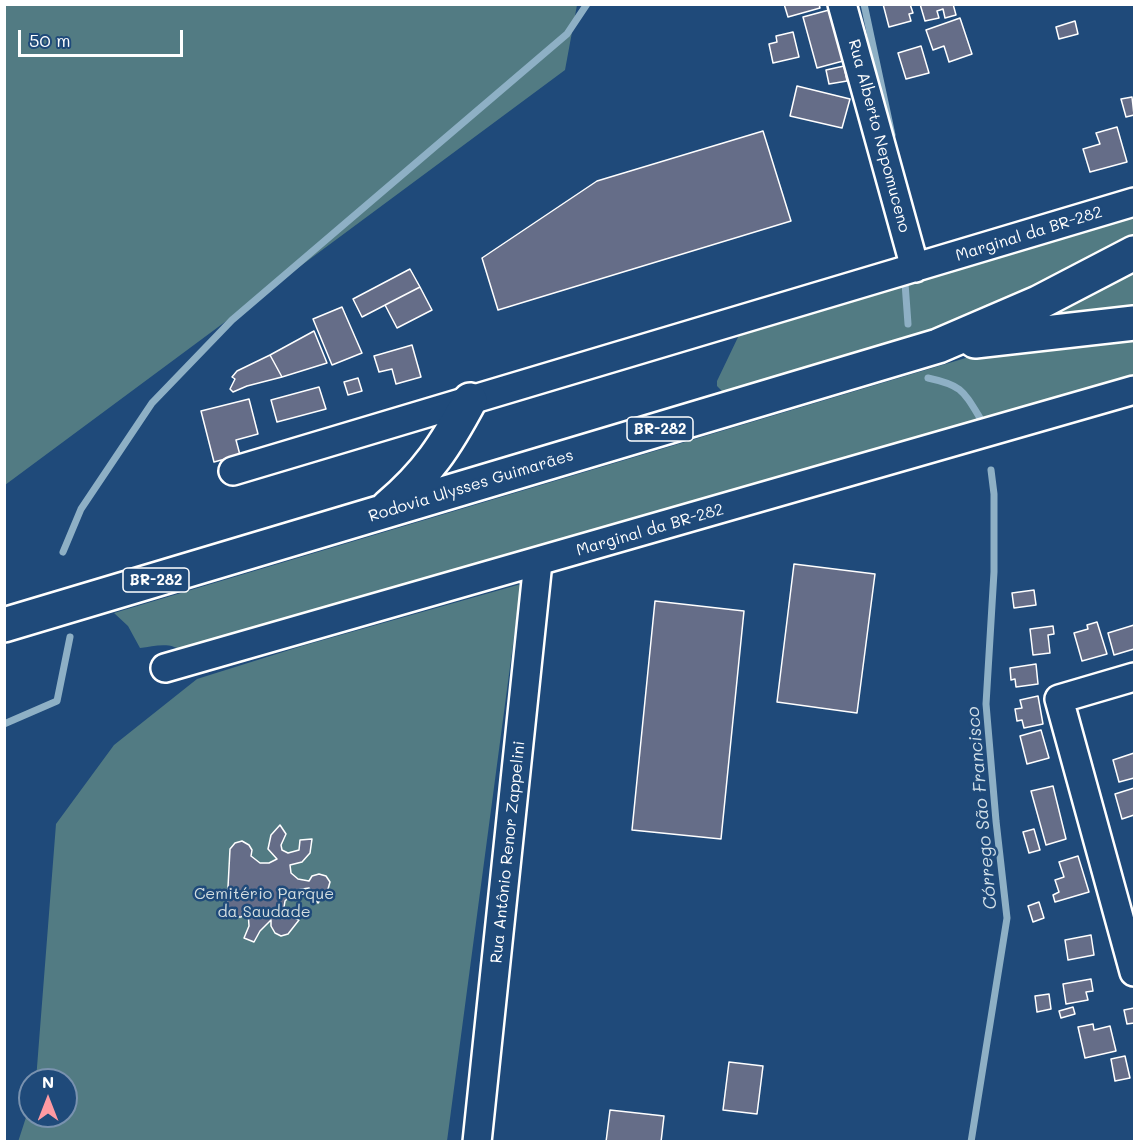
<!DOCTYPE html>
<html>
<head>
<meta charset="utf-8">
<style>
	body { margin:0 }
	#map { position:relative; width:1139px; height:1146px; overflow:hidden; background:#1f4a7a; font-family:Mali,sans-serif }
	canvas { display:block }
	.frame { position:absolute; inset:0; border:6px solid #fff; pointer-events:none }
	.north { position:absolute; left:18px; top:1068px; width:60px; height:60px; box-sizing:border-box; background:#1f4a7a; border:2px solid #7992af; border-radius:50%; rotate:0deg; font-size:16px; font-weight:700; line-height:24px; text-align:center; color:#fff }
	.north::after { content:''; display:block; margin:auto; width:21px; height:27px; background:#ff9aa2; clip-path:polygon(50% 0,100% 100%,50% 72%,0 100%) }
	.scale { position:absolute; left:18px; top:30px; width:165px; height:27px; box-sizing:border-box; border:3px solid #fff; border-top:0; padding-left:8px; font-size:18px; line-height:21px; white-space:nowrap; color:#fff; -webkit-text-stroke:4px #1f4a7a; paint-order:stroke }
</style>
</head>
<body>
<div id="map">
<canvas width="1139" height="1146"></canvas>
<div class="frame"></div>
<div class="north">N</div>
<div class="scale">50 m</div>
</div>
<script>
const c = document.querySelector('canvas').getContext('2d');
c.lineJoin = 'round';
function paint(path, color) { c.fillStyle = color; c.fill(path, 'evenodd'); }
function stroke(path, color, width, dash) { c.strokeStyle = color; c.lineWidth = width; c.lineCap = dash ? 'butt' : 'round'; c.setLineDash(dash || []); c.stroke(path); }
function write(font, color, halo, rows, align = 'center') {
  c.font = font + ' Mali,sans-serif'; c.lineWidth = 5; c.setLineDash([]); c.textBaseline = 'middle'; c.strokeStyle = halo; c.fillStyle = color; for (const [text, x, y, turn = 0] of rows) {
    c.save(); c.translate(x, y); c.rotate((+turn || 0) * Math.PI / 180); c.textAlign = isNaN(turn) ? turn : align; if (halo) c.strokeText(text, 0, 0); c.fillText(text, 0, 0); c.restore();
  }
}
const green = new Path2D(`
	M5,4H577V5L565,70L5,485Z
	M1134,203V243L1025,301L732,393H724L717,386V381L740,333Z
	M1134,263V318L994,335Z
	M1134,336V377L185,653C171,641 156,646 140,648L128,626L114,613L989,351Z
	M521,584L447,1141L18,1142L30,1105V1116H66V1080H36L56,824L114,745L197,679L302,646Z`);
const stream = new Path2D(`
	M864,4L892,135
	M905,283L908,324
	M928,378C961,385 963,390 980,418
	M63,552L81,509L152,403L232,320L567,34L587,4
	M4,724L57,701L70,637
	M971,1142L1007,918L996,821L986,704L994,572V494L991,470`);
const building = new Path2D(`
	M784,4H819L820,8L788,17Z
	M883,4H910L913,13L909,14L911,21L889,27Z
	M920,4H953L956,15L945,18L943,9L937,11L939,18L925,21Z
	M829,10L843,61L817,68L803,17Z
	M960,18L972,54L949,62L944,46L933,50L926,30Z
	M1075,21L1078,34L1059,39L1056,27Z
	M793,32L799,57L773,63L769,44L777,42L776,36Z
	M921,46L929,73L906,79L898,53Z
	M844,66L847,81L829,84L826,70Z
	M797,86L850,99L842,128L790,116Z
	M1132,97L1134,115L1126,117L1121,99Z
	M1117,127L1127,162L1090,172L1083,149L1100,144L1096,133Z
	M763,131L791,221L498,310L482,258L597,181Z
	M410,269L420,287L362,317L353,299Z
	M420,287L432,310L397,328L385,305Z
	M342,307L362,353L332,365L313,319Z
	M314,331L327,363L282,377L270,355Z
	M412,345L421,377L396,384L392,369L379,372L374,356Z
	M270,355L282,377L247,386L233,392L230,389L235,379L232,377L237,371Z
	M358,378L362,391L348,395L344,382Z
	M319,387L326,409L277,422L271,400Z
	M249,399L258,434L236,440L240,455L214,462L201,411Z
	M794,564L875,574L857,713L777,702Z
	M1034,590L1036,605L1014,608L1012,593Z
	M655,601L744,611L721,839L632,830Z
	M1097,622L1107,654L1082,661L1074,633L1088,629L1087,625Z
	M1134,625V649L1114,655L1108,633Z
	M1053,626L1054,634L1048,635L1050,653L1033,655L1030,629Z
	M1036,664L1038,684L1016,687L1015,679L1011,680L1010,668Z
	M1038,696L1043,724L1024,728L1022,720L1017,721L1015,709L1022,708L1020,700Z
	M1041,730L1049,758L1027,764L1020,736Z
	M1134,753V778L1119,782L1113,760Z
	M1053,786L1066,839L1046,845L1031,791Z
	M1134,788V815L1122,819L1115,794Z
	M280,825L286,834L281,845L282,850L288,853L299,850L300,840L312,839L310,853L302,862L290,865L291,873L298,879L309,881L312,876L319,874L326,876L330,882L328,889L318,903L309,888L296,890L285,901L283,913L299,920L288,934L281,936L275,933L271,926V920L260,931L254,942L244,938L249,926L248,911L241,917H237L230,913L227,906L230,849L235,843L242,841L249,845L252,850L251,856L260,863H269L277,859L268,849L271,835Z
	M1034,829L1040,850L1029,853L1023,832Z
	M1078,856L1089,892L1055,902L1053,895L1059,892L1055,880L1064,877L1059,862Z
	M1039,902L1044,918L1033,922L1028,906Z
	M1091,935L1094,955L1068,960L1065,940Z
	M1091,979L1093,991L1086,992L1088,1000L1066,1004L1063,984Z
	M1049,994L1051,1009L1037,1012L1035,996Z
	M1073,1007L1075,1014L1061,1018L1059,1011Z
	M1134,1008V1026V1023L1127,1024L1124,1010Z
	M1093,1024L1094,1030L1110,1026L1116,1051L1085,1058L1078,1027Z
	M1125,1056L1130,1078L1115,1081L1111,1059Z
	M729,1062L763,1066L757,1114L723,1110Z
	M610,1110L664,1116L661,1142H606Z`);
const minor = new Path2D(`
	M842,4L915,268
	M233,471L1134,202
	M165,668L1134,390
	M1134,677L1059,699L1134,972
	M477,1142L538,562`);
const highway = new Path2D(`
	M975,341L1134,323
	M388,507C427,474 446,445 470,400
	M4,625L938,346L1038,303L1134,253`);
const shields = [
	[660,429,66],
	[156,580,66]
];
const shieldNames = [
	["BR-282",660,429],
	["BR-282",156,580]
];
const streetNames = [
	["Rua Alberto Nepomuceno",879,136,75],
	["Marginal da BR-282",1029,234,-17],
	["Rodovia Ulysses Guimarães",471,486,-17],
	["Marginal da BR-282",650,530,-16],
	["Rua Antônio Renor Zappelini",508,852,-84]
];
const parkNames = [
	["Cemitério Parque",264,894],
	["da Saudade",264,912]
];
const waterNames = [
	["Córrego São Francisco",982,808,-95]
];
paint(green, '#527b83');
stroke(stream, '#8eb0c5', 7);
paint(building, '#656d88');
stroke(building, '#fff', 1.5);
stroke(minor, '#fff', 32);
stroke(highway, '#fff', 38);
stroke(minor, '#1f4a7a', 27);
stroke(highway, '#1f4a7a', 33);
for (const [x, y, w] of shields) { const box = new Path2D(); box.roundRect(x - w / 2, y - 12, w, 24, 4.5); c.fillStyle = '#1f4a7a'; c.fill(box); stroke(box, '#fff', 1.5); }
write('bold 15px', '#fff', null, shieldNames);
write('16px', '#fff', '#1f4a7a', streetNames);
write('16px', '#d4dee0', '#1f4a7a', parkNames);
write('italic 18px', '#d0dee7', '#1f4a7a', waterNames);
</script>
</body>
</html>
